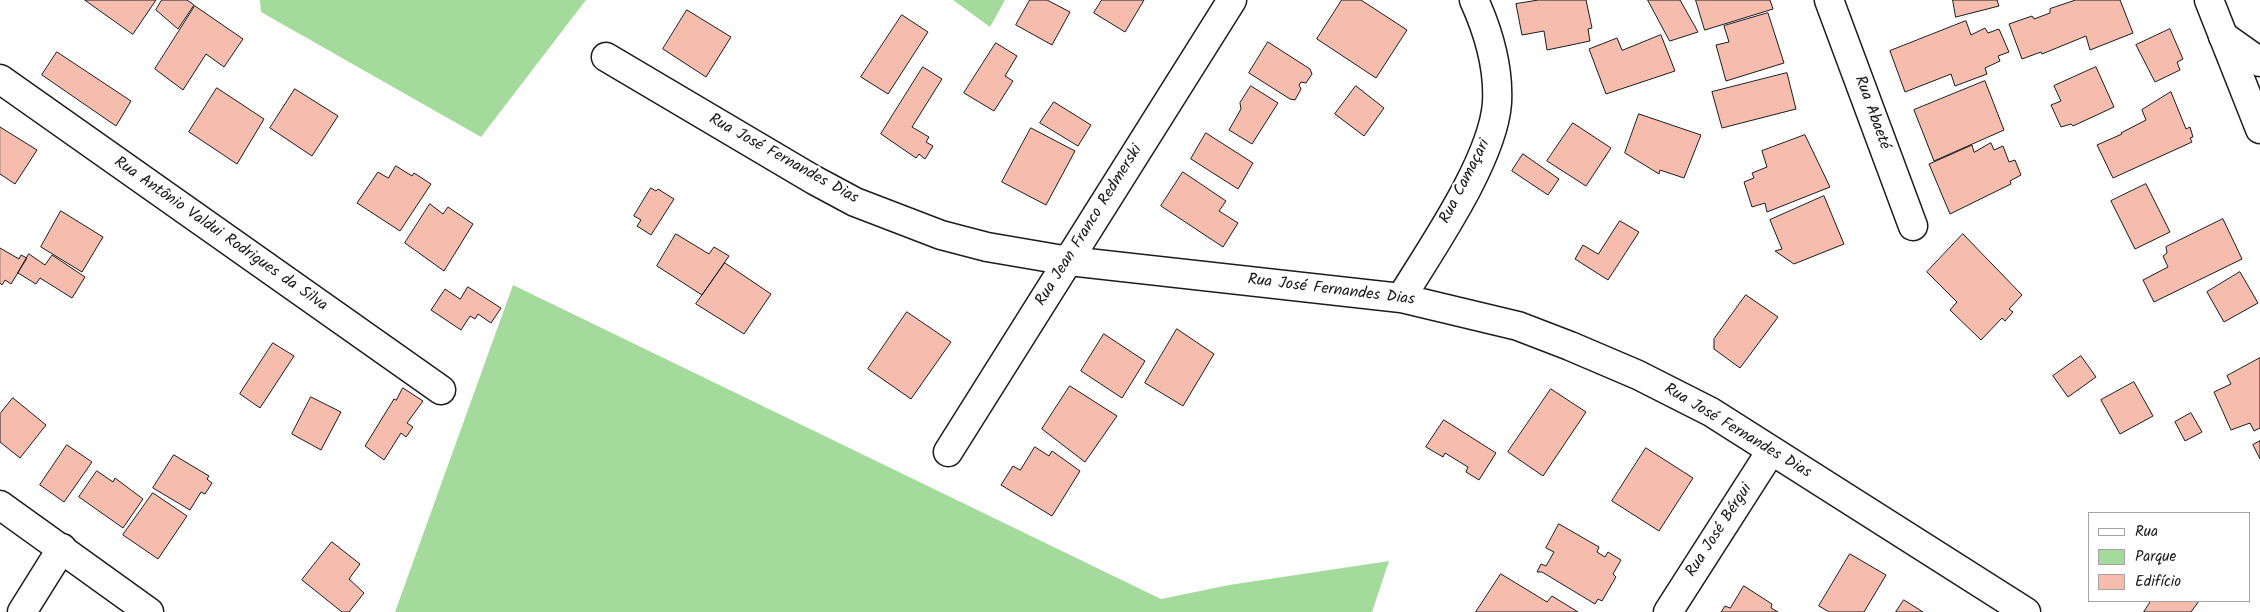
<!DOCTYPE html>
<html>
<head>
<meta charset="utf-8">
<style>
	body { margin:0 }
	#map { position:relative; width:2260px; height:612px; overflow:hidden; background:#fff; font-family:Kalam,sans-serif }
	canvas { display:block }
	.legend { position:absolute; left:2088px; top:512px; width:162px; height:90px; box-sizing:border-box; background:#fff; border:1px solid #a4a4a4; margin:0; padding:6px 9px; list-style:none; font-size:15px; color:#1c1c1c }
	.legend li { display:flex; align-items:center; gap:10px; height:25px }
	.legend b { width:25px; border:1px solid #a4a4a4 }
</style>
</head>
<body>
<div id="map">
<canvas width="2260" height="612"></canvas>
<ul class="legend">
<li><b style="height:6px;background:#fff"></b>Rua</li>
<li><b style="height:14px;background:#a5da9d"></b>Parque</li>
<li><b style="height:14px;background:#f6bcae"></b>Edifício</li>
</ul>
</div>
<script>
const c = document.querySelector('canvas').getContext('2d');
c.lineJoin = 'round';
function paint(path, color) { c.fillStyle = color; c.fill(path, 'evenodd'); }
function stroke(path, color, width, dash) { c.strokeStyle = color; c.lineWidth = width; c.lineCap = dash ? 'butt' : 'round'; c.setLineDash(dash || []); c.stroke(path); }
function write(font, color, halo, rows, align = 'center') {
  c.font = font + ' Kalam,sans-serif'; c.lineWidth = 5; c.setLineDash([]); c.textBaseline = 'middle'; c.strokeStyle = halo; c.fillStyle = color; for (const [text, x, y, turn = 0] of rows) {
    c.save(); c.translate(x, y); c.rotate((+turn || 0) * Math.PI / 180); c.textAlign = isNaN(turn) ? turn : align; if (halo) c.strokeText(text, 0, 0); c.fillText(text, 0, 0); c.restore();
  }
}
const green = new Path2D(`
	M260,0H586L481,137L261,12Z
	M953,0H1005L990,27Z
	M513,285L1161,599L1229,585L1389,561L1372,612H395Z`);
const building = new Path2D(`
	M85,0H156L133,34Z
	M162,0H187L194,5L178,29L156,10Z
	M1030,0H1047L1070,12L1052,45L1016,25Z
	M1102,0H1144L1125,32L1094,13Z
	M1342,0H1361L1407,30L1376,78L1317,39Z
	M1539,0H1586L1592,28L1588,29L1590,41L1547,50L1544,31L1522,35L1516,4Z
	M1648,0H1680L1698,32L1670,41Z
	M1696,0H1770L1773,9L1705,30Z
	M1953,0H1997L1999,6L1956,17Z
	M2076,0H2120L2133,33L2090,50L2086,36L2042,54L2041,52L2022,59L2009,24L2032,16L2034,19L2050,13V9Z
	M195,6L243,39L224,67L206,54L183,90L155,69Z
	M687,10L731,37L706,77L663,49Z
	M1768,13L1784,63L1726,81L1716,45L1729,42L1724,26Z
	M902,15L928,32L888,94L861,77Z
	M1966,21L1971,35L1985,28L1988,33L1999,29L2009,52L1998,56L2000,61L1985,68L1987,74L1955,86L1951,74L1905,92L1890,51Z
	M2170,29L2183,59L2177,62L2180,70L2155,82L2136,45Z
	M1661,35L1675,71L1606,94L1589,49L1617,38L1622,50Z
	M1268,42L1310,69L1312,74L1306,83L1301,82L1299,85L1301,89L1295,100L1290,99L1249,73Z
	M996,43L1017,56L1005,76L1013,81L994,111L964,93Z
	M57,52L131,101L116,126L42,75Z
	M923,67L942,79L912,127L929,137L926,142L933,146L925,159L919,154L916,158L881,134Z
	M2096,67L2114,107L2073,126L2071,124L2061,127L2051,105L2061,101L2054,86Z
	M1787,73L1796,109L1722,128L1712,92Z
	M1985,81L2004,130L1934,161L1914,110Z
	M1251,86L1278,103L1252,144L1229,130L1241,109L1240,103Z
	M1356,86L1384,108L1364,136L1335,114Z
	M217,88L264,119L237,164L189,132Z
	M295,89L338,116L312,156L270,128Z
	M2171,92L2186,129L2190,127L2193,137L2190,138L2192,142L2113,178L2097,145L2122,134L2121,133L2146,120L2142,110Z
	M1054,102L1091,125L1078,146L1040,123Z
	M1639,114L1701,135L1684,178L1660,170L1659,174L1625,153Z
	M1573,123L1611,148L1586,186L1547,161Z
	M0,127L37,150L15,184L0,174Z
	M1031,128L1075,151L1046,205L1002,182Z
	M1206,133L1253,163L1238,189L1191,159Z
	M1805,135L1830,187L1767,212L1765,203L1752,207L1744,182L1754,178L1752,173L1767,167L1762,151Z
	M1991,143L1994,150L2003,146L2009,162L2015,160L2021,175L2010,181L2011,184L1950,214L1929,164L1972,145L1974,152Z
	M1523,154L1559,179L1548,195L1512,171Z
	M396,166L412,176L414,173L431,184L400,231L357,203L378,172L388,178Z
	M1183,172L1226,201L1219,211L1238,223L1223,247L1161,206Z
	M2146,184L2170,232L2135,249L2111,201Z
	M651,188L656,191L658,189L674,199L651,235L637,226L641,220L634,216Z
	M1824,196L1844,244L1794,264L1775,251L1782,249L1770,220Z
	M430,204L443,214L448,207L473,224L444,271L405,243Z
	M61,211L103,237L82,272L41,247Z
	M2223,219L2242,259L2154,302L2143,280L2168,267L2163,256L2167,253L2166,247Z
	M1620,221L1639,232L1608,280L1575,259L1583,245L1598,254Z
	M676,234L709,254L714,247L729,256L702,295L657,266Z
	M1963,234L2022,295L2009,309L2013,312L2005,321L2002,318L1981,340L1950,310L1957,302L1927,272Z
	M0,248L19,259L21,255L27,258L11,284L5,280L2,285L0,283Z
	M29,254L45,265L52,255L85,277L72,298L40,278L36,284L18,273Z
	M725,263L771,294L744,334L696,304Z
	M2240,272L2258,303L2224,322L2207,292Z
	M468,287L501,308L491,323L478,314L475,319L470,316L461,330L431,310L445,289L460,299Z
	M1746,295L1778,317L1740,368L1714,349V339Z
	M907,312L951,342L911,399L868,369Z
	M1177,329L1214,354L1183,406L1145,383Z
	M1104,334L1145,361L1122,398L1081,371Z
	M273,343L294,356L260,408L240,394Z
	M2081,356L2096,377L2068,397L2053,376Z
	M2260,358V428L2254,431L2250,423L2231,430L2214,392L2231,384L2227,376Z
	M2134,382L2153,416L2120,434L2101,400Z
	M1070,386L1117,416L1085,462L1042,429Z
	M403,388L423,401L407,423L413,427L406,437L401,433L384,460L365,446L394,399L396,400Z
	M1551,389L1586,412L1543,476L1508,452Z
	M311,397L341,412L321,450L292,434Z
	M13,398L46,425L20,458L0,442V414Z
	M2191,413L2202,432L2185,441L2175,422Z
	M1444,420L1496,453L1479,480L1466,472L1468,467L1445,453L1443,457L1426,447Z
	M2260,441V459L2253,445Z
	M67,445L92,462L64,502L40,485Z
	M1035,447L1049,456L1052,451L1080,471L1052,516L1001,485L1013,466L1020,470Z
	M1646,448L1693,478L1659,531L1612,501Z
	M174,455L209,476L207,479L212,483L205,494L201,492L190,510L153,488Z
	M97,471L113,482L115,478L143,499L123,528L79,497Z
	M153,493L187,516L158,559L123,535Z
	M1559,524L1599,547L1597,552L1605,557L1608,552L1621,560L1613,574L1616,577L1602,601L1598,599L1595,604L1542,572H1537L1541,564L1546,566L1554,552L1546,548Z
	M332,542L360,564L349,579L364,593L349,612H342L302,580Z
	M1850,554L1886,575L1864,612H1829L1819,606Z
	M1501,574L1547,602L1552,596L1578,612H1476Z
	M1744,586L1772,604L1771,608L1778,612H1721L1725,606L1730,608Z
	M1904,600L1923,612H1896Z
	M2151,601H2199L2191,612H2144Z`);
const minor = new Path2D(`
	M1829,0L1913,226
	M2223,36L2260,62
	M606,57L814,180L855,202L941,235L987,247L1069,261L1401,298L1518,326L1570,346L1638,375L1711,412L2026,612
	M0,79L441,390
	M1401,298C1431,249 1493,160 1497,103C1499,67 1489,33 1474,0
	M948,452L1232,0
	M0,505L149,612
	M22,612L62,548
	M1668,612L1771,451`);
const secondary = new Path2D(`
	M2209,0L2260,129`);
const streetNames = [
	["Rua Abaeté",1871,113,70],
	["Rua José Fernandes Dias",783,160,29],
	["Rua Camaçari",1466,182,-63],
	["Rua Jean Franco Redmerski",1090,226,-58],
	["Rua Antônio Valdui Rodrigues da Silva",220,235,35],
	["Rua José Fernandes Dias",1331,291,7],
	["Rua José Fernandes Dias",1737,432,31],
	["Rua José Bérgui",1720,531,-57]
];
paint(green, '#a5da9d');
paint(building, '#f6bcae');
stroke(building, '#1c1c1c', 1);
stroke(minor, '#1c1c1c', 31);
stroke(secondary, '#1c1c1c', 31);
stroke(minor, '#fff', 28);
stroke(secondary, '#fff', 28);
write('16px', '#1c1c1c', '#fff', streetNames);
</script>
</body>
</html>
